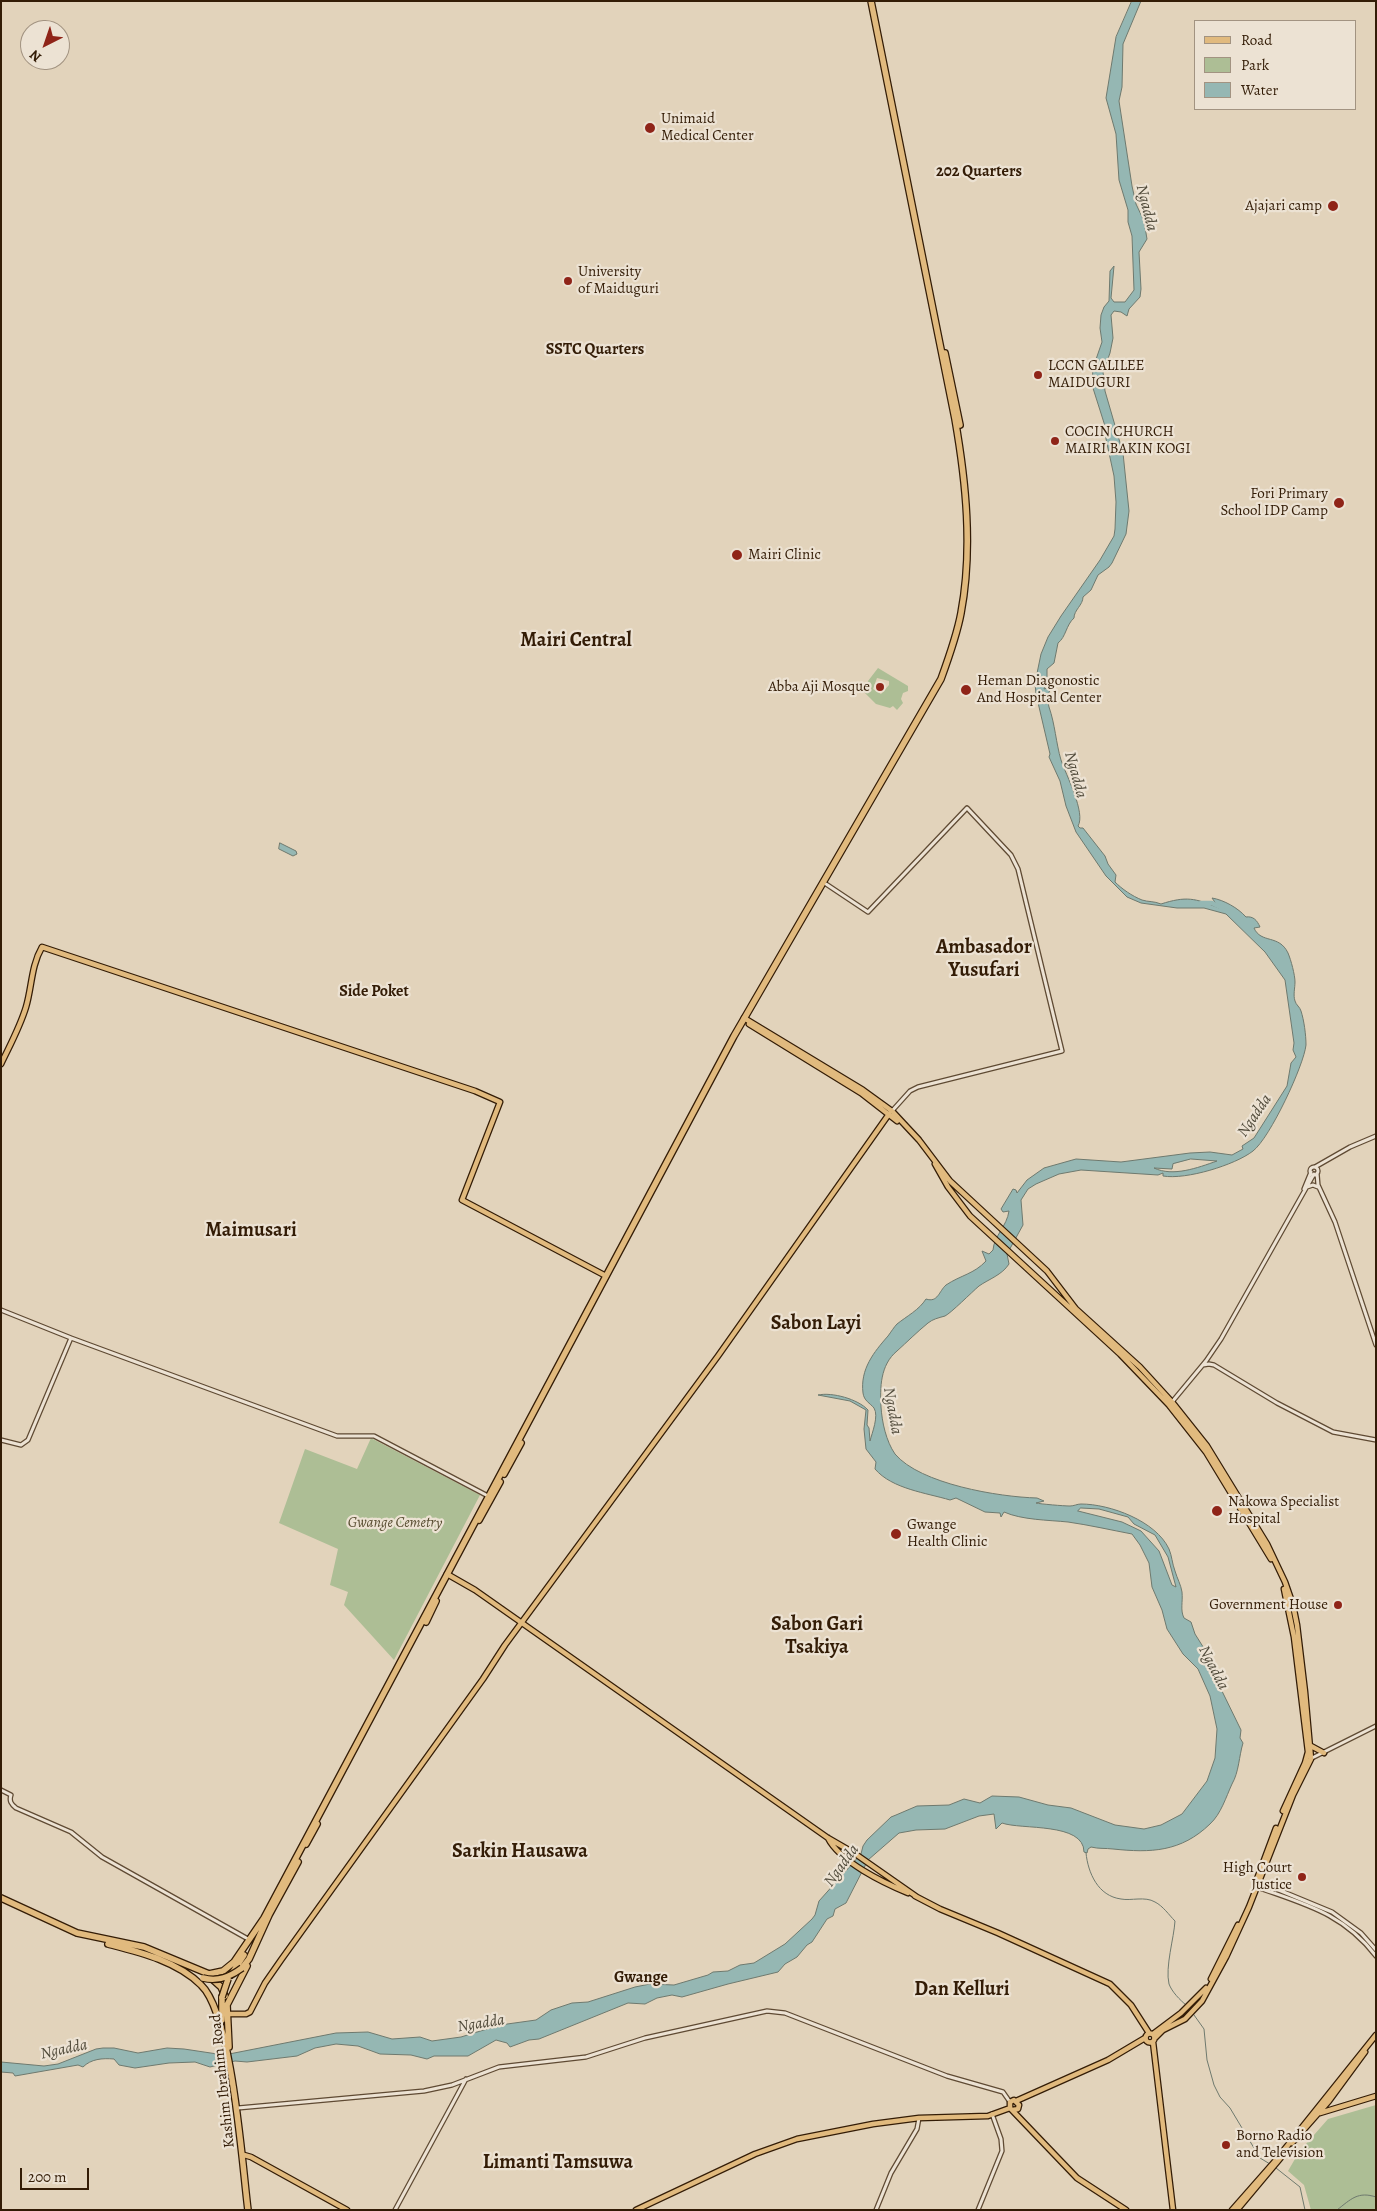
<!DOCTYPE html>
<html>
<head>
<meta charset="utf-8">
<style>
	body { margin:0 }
	#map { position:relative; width:1377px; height:2211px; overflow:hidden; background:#e2d3bb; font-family:Alegreya,serif }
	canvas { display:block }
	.frame { position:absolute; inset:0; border:2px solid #331c06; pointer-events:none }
	.legend { position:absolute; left:1194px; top:20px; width:162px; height:90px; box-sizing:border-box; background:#ece2d3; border:1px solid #a29381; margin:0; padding:6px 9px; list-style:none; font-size:15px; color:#331c06 }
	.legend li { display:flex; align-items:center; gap:10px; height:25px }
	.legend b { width:25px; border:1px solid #a29381 }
	.north { position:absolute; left:20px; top:20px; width:50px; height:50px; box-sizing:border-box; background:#ece2d3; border:1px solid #a29381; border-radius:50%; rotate:221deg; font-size:14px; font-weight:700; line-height:20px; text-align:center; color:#331c06 }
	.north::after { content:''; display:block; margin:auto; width:18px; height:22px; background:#8f2418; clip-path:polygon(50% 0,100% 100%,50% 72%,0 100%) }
	.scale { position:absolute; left:20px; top:2168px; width:69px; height:22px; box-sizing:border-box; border:2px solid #331c06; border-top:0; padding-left:6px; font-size:15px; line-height:18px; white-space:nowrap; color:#331c06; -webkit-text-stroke:4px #ece2d3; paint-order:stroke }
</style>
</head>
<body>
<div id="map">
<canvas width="1377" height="2211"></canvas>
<div class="frame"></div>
<ul class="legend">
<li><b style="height:6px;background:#e1ba7e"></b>Road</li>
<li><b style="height:14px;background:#adbe95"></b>Park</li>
<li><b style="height:14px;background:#95b7b3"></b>Water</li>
</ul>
<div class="north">N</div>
<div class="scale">200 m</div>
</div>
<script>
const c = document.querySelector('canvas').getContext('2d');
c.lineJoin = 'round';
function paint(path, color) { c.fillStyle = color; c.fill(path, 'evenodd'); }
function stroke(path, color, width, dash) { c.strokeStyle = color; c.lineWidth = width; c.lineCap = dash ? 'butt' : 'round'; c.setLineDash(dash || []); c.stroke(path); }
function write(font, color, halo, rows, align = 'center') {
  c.font = font + ' Alegreya,serif'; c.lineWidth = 4.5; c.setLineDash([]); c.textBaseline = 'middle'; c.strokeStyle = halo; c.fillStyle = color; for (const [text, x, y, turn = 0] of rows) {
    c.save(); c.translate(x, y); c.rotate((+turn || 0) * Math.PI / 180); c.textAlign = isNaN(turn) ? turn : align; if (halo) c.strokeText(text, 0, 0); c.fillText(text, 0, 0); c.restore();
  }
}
const green = new Path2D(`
	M878,668L908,686V691L903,693L901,699L903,703L897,710L893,706L890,708L876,704L864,692L868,681ZM877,678L889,681V685L881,694L873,689Z
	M371,1438L480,1495L394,1660L344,1605L348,1592L330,1585L338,1549L279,1523L305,1449L357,1469Z
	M1376,2105V2210H1311L1304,2185L1288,2171L1299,2152L1328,2119Z`);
const water = new Path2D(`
	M1132,1H1141L1123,44L1122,87L1119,101L1132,186L1136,204L1144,221L1147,239L1139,252L1141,289L1140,297L1129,309L1127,316L1121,312L1114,311L1111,315L1113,338L1110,353L1103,372L1105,391L1123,453L1129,511L1126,534L1112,563L1109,567L1098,575L1091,590L1083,597C1083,605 1074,610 1074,618C1066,625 1066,637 1058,643L1054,663L1047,669V682L1044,689L1051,687L1047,698L1049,707C1055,724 1056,743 1061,760C1066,775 1086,813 1078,826L1080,828H1083L1105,856L1108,864L1116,875L1115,882C1122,889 1132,896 1142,900C1148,902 1154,901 1161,904C1186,896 1195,898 1219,908L1212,898C1224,900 1238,908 1246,917C1253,916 1257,920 1260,927L1254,928C1261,944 1279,934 1288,953C1291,960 1295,975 1295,982C1295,988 1293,995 1295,1001C1296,1005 1300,1007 1301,1011C1304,1020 1306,1035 1306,1045C1304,1065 1270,1138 1253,1151C1235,1165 1186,1180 1163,1176V1173L1158,1175L1081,1170L1059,1174L1036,1184L1028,1189L1021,1200L1023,1225L1007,1254L1009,1264C1002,1275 989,1279 979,1286C972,1292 951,1313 945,1316C938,1318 933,1319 928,1323C917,1332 907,1342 897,1351C880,1365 880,1388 881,1407C882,1422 886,1441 895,1454C920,1484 999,1497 1037,1498L1044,1501L1036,1503C1040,1504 1064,1506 1070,1506C1074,1506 1077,1504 1081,1504C1110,1504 1156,1521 1169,1549C1172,1556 1172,1563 1175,1571C1177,1578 1181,1585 1182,1592C1183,1602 1180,1610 1184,1618L1191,1622L1195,1634L1217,1669L1220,1687L1241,1730L1240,1738L1243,1743C1239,1756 1239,1772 1232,1784C1226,1797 1221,1814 1210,1824C1181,1852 1151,1853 1113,1849C1105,1848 1099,1849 1091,1847L1088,1849L1087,1853L1084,1852C1084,1822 1021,1830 1002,1823L996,1829L994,1814L979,1816L945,1829L916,1830L899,1833L868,1860L846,1903L835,1909L833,1916L827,1919L812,1942L807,1945L797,1957L785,1964L778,1972L728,1984L682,1997L672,1995L657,1998L645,2004L628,2003L539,2039L529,2040L510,2047L507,2043L496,2040L468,2056H434L427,2059L411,2055L380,2054L358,2046L336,2044L315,2048L297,2056L247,2062L235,2061L210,2067L195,2062L169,2063L135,2068L119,2065L114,2059C102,2058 91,2059 83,2067L78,2065L15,2076L13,2073L1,2072V2062L44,2066L58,2064L96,2049L103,2048H114L138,2053L167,2048L184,2049L224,2055L336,2033L368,2032L392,2039L420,2037L432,2041L461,2037L500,2025L536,2020L551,2010L572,2003L588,2002L635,1987L650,1984L674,1985L708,1975L713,1972L728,1971L740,1965L754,1963L785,1944L812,1919L815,1915L819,1901L861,1854L863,1846L867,1840L891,1817L896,1815L917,1806L949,1805L964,1799L980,1803L992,1796L1019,1797L1048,1805L1071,1808L1115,1825L1144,1829L1161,1825L1182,1814L1207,1781L1215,1758L1217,1729L1210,1696L1198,1669L1183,1654L1167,1629L1162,1610L1152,1587L1149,1563L1140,1545L1132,1534C1111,1530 1089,1525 1068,1522C1048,1520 1022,1520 1004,1512L1001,1517L1000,1513L985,1512L956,1498L950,1500C927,1493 892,1489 875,1469L876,1462L866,1449L864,1429L866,1410L850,1401L818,1395C832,1392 858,1399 868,1410L867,1425L869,1428L870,1441C872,1433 879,1416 874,1408C870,1403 864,1401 863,1393C860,1369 874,1352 888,1336C891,1332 894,1327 897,1324C907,1316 919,1310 926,1299C938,1303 939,1291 946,1285C961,1275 974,1274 986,1261L982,1251L989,1254L993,1250C994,1236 1007,1226 1009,1211L1003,1212L1001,1209L1013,1189L1016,1190L1017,1193L1027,1180L1044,1168L1076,1159L1121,1162L1190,1153L1210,1152L1232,1155L1243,1149L1242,1146L1254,1138L1287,1086L1291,1063L1296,1057L1293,1050L1294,1043L1285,980L1265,952L1226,914L1204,908H1177L1141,903L1127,897L1106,876L1076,832L1066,806L1060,781L1049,757L1050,754L1036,694L1035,683L1041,654L1048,637L1061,616L1100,560L1114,536L1115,529L1116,502L1114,476L1106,439L1105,426L1092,385L1093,368L1102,342L1100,328L1101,315L1104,307L1109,301L1110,271L1114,266L1111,298L1114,302H1125L1134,290L1132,236L1128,222V210L1119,180L1116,134L1106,98L1116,37ZM1191,1159L1217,1161C1197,1168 1173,1177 1154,1168L1172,1169L1173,1164ZM1081,1508L1099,1509L1128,1517L1134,1524L1155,1535L1168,1557L1176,1587L1172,1585L1159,1551L1141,1531L1122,1522L1078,1511Z
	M280,843L296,851L297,854L293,856L279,849Z`);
const stream = new Path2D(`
	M1086,1853C1088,1873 1098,1896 1121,1899C1131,1901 1145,1896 1155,1902C1163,1906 1169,1915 1175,1921C1174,1938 1165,1967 1169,1984C1172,1992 1180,2000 1186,2005
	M1189,2008L1204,2029L1207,2060L1214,2085L1220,2097L1230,2108L1260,2158L1270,2164
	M1276,2168L1300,2187L1305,2210
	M1337,2210C1351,2199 1358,2191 1376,2197`);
const river = new Path2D(`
	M1201,903H1212L1222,908`);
const minor = new Path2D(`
	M826,884L868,912L967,808L1011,855L1018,869L1062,1051L918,1087L910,1091L892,1111
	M1315,1167L1350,1147L1376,1136
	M1310 1171a4 4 0 1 1 8 0a4 4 0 1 1-8 0Z
	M1317,1173L1318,1185L1335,1222L1376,1345
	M1307,1187L1313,1185L1318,1187
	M1304,1189L1311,1172
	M1,1310L71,1338L337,1436H374L488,1496
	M1203,1365L1209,1364L1214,1365L1277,1403L1333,1432L1376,1440
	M1172,1402L1206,1361L1221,1339L1314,1174
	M1,1440L21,1445L28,1440L71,1338
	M1310,1759L1376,1726
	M1,1790L11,1795C9,1801 11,1804 16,1808L71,1832L102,1857L248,1939
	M1257,1881L1332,1912L1361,1933L1376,1950
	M1254,1886C1303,1904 1342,1912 1376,1956
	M238,2108L424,2091L452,2085L499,2067L586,2057L645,2038L767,2011L785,2013L947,2076L1003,2092L1010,2102
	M395,2210L466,2079
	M876,2210L891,2173L917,2129L919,2118
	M978,2210L1002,2151L1001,2139L992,2114`);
const major = new Path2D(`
	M744,1018L863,1090L892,1111L919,1140L950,1181L1047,1271L1076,1309L1140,1367L1172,1402L1207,1446L1267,1544L1285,1582L1293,1605L1297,1625L1305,1692L1311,1759L1293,1795L1249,1907L1226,1957L1202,2001L1185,2019L1163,2030L1155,2038
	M749,1024L861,1093L897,1121
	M1,1064C10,1045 20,1027 26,1007C32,987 31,966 42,947L475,1091L500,1102L462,1200L606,1276
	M935,1164L948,1187L970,1216L1120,1354L1169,1405L1206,1452L1271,1559
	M447,1574L475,1590L828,1838L854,1853L917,1897
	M1311,1746L1324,1753
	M1283,1811L1305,1763L1308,1752L1294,1637L1284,1589
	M828,1838C840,1862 884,1883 908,1893
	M1257,1879L1276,1828
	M915,1896L940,1909L998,1933L1110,1984L1131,2005L1149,2033
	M1211,1979L1238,1925
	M227,2014H246L250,2012L265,1983L281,1960L483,1679L505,1645L718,1356L889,1114
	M1145.5 2038a4.5 4.5 0 1 1 9 0a4.5 4.5 0 1 1-9 0Z
	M1153,2034L1181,2013L1206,1988
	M1153,2042L1173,2210
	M1016,2101L1108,2060L1145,2038
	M1013,2110L1018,2109L1019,2105L1014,2100L1010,2102V2108L1077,2178L1126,2210
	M1320,2113L1376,2096
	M1292,2143L1329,2101L1365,2052
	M244,2155L251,2157L347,2210
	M636,2210L755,2154L797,2139L873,2124L919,2118L988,2116L1010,2108
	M1232,2210L1276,2160L1376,2035
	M1237,2210L1283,2155`);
const highway = new Path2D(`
	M945,353L960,425
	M504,1474L521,1443
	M479,1520L500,1482
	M426,1622L436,1601
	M306,1844L317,1824
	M1,1898L77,1933L144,1947L209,1974L223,1971L234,1962L264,1918L734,1036L941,679C949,657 957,635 961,613C973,549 966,482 955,419L871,1
	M108,1944C139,1952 177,1961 201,1985C232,2014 242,2163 248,2210
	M242,1968L249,1959L269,1915L298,1862
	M231,1975L244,1955
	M211,1978L221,1987L225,1996
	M222,1997V2020
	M229,2047L227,2005L247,1966`);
const highwayBridge = new Path2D(`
	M203,1978C218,1982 230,1977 242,1968
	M222,1997L228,1979`);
const markers = [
	[650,128,6,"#8f2418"],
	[1333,206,6,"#8f2418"],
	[568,281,5,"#8f2418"],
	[1038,375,5,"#8f2418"],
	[1055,441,5,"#8f2418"],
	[1339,503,6,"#8f2418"],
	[737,555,6,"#8f2418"],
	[880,687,5,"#8f2418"],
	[966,690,6,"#8f2418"],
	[1217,1511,6,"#8f2418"],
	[896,1534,6,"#8f2418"],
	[1338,1605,5,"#8f2418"],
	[1302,1877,5,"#8f2418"],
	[1226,2145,5,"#8f2418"]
];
const poiNames = [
	["Unimaid",661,119],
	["Medical Center",661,136],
	["Ajajari camp",1322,206,"right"],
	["University",578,272],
	["of Maiduguri",578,289],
	["LCCN GALILEE",1048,366],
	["MAIDUGURI",1048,383],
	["COCIN CHURCH",1065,432],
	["MAIRI BAKIN KOGI",1065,449],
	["Fori Primary",1328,494,"right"],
	["School IDP Camp",1328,511,"right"],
	["Mairi Clinic",748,555],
	["Heman Diagonostic",977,681],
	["And Hospital Center",977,698],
	["Abba Aji Mosque",870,687,"right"],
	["Nakowa Specialist",1228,1502],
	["Hospital",1228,1519],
	["Gwange",907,1525],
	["Health Clinic",907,1542],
	["Government House",1328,1605,"right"],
	["High Court",1292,1868,"right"],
	["Justice",1292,1885,"right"],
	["Borno Radio",1236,2136],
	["and Television",1236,2153]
];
const parkNames = [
	["Gwange Cemetry",395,1523]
];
const streetNames = [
	["Kashim Ibrahim Road",223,2081,-96]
];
const neighbourhoodNames = [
	["202 Quarters",979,172],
	["SSTC Quarters",595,350],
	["Side Poket",374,992],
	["Gwange",641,1978]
];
const waterNames = [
	["Ngadda",1146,208,76],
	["Ngadda",1075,775,75],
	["Ngadda",1255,1116,-56],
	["Ngadda",892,1411,80],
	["Ngadda",1213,1668,63],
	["Ngadda",842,1866,-54],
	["Ngadda",481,2024,-9],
	["Ngadda",64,2050,-12]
];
const districtNames = [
	["Mairi Central",576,641],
	["Ambasador",984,948],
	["Yusufari",984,971],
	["Maimusari",251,1231],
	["Sabon Layi",816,1324],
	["Sabon Gari",817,1625],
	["Tsakiya",817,1648],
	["Sarkin Hausawa",520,1852],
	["Dan Kelluri",962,1990],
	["Limanti Tamsuwa",558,2163]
];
paint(green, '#adbe95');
paint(water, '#95b7b3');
stroke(water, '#6e796e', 1);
stroke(stream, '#6e796e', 1);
stroke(river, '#95b7b3', 4.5);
stroke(minor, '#5f4a33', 5.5);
stroke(major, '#331c06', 7);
stroke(highway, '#331c06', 8);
stroke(minor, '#ece2d3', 3);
stroke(major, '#e1ba7e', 4.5);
stroke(highway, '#e1ba7e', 5.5);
stroke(highwayBridge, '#331c06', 8, []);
stroke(highwayBridge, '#e1ba7e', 5.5);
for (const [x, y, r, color] of markers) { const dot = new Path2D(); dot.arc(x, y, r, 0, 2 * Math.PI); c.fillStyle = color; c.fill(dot); stroke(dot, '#ece2d3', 2); }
write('15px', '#331c06', '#ece2d3', poiNames, 'left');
write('italic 15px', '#584d31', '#ece2d3', parkNames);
write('15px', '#331c06', '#ece2d3', streetNames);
write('bold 16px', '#331c06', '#ece2d3', neighbourhoodNames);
write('italic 16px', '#504a3a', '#ece2d3', waterNames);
write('bold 20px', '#331c06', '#ece2d3', districtNames);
</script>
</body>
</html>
